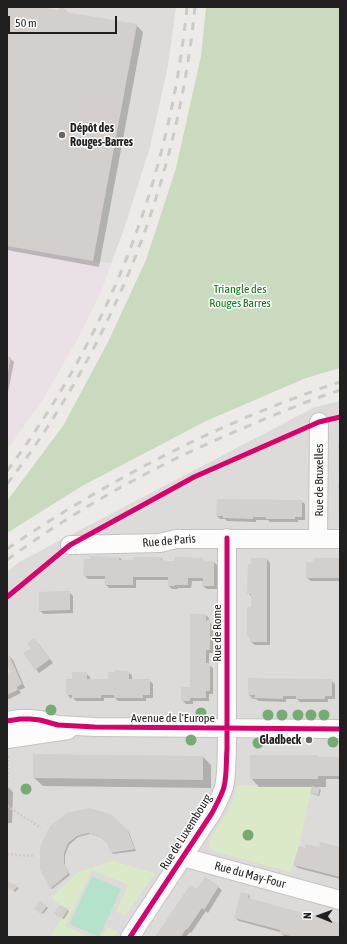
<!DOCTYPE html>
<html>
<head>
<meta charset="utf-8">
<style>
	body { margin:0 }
	#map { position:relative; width:347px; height:944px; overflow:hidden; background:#edebe8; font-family:"Asap Condensed",sans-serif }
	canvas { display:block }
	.frame { position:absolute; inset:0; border:8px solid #1f1f1f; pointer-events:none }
	.north { position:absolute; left:299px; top:896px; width:40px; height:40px; -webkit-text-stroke:3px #fff; paint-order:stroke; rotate:271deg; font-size:11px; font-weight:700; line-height:16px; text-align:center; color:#1f1f1f }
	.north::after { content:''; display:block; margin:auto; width:14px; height:18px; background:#1f1f1f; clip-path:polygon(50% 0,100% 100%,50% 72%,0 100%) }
	.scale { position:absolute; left:8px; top:16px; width:109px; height:18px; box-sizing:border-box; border:2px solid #1f1f1f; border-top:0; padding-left:5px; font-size:12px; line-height:14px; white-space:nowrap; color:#1f1f1f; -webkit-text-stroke:3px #fff; paint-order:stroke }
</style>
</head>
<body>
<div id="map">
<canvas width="347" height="944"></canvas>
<div class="frame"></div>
<div class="north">N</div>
<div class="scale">50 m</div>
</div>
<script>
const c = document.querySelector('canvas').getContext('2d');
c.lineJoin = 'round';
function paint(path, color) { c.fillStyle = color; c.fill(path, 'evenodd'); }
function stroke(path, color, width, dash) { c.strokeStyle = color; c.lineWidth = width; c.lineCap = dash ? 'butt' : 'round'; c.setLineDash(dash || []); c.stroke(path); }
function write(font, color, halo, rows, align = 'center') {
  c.font = font + ' "Asap Condensed",sans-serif'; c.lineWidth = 3; c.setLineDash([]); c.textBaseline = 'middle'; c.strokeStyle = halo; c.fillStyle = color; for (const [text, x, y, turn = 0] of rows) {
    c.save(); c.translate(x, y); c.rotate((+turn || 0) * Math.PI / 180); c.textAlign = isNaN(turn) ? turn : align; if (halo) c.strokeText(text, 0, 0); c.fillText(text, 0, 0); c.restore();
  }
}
const residential = new Path2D(`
	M340,401V937H7V572L19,562L315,407Z`);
const industrial = new Path2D(`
	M7,7H176L168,65L150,147L124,229L103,287L81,333L65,361L44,398L7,450Z`);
const grass = new Path2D(`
	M237,785L312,786L299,846L291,872L213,851C211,849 209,846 209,843C210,836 222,822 226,815C232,806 235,796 237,785Z
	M113,861L155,873L126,915L116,912L128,885L92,870L65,926L89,937H50L68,909L60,905L51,898L77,873L96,866Z
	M107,927L118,932L114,937H102Z`);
const forest = new Path2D(`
	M206,7H340V368L306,378L206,421L82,486L7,533V501L63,426L108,342L146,260L176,168L201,56Z`);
const pitch = new Path2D(`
	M92,876L121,889L99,937L70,924Z`);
const parking = new Path2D(`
	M42,7H176L168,65L150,147L124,229L111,263L93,261L137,25L66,12L65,9L63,8H60L58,10Z`);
const shadow = new Path2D(`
	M7,7H36L59,11L65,10L68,13L136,25L143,32L99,267L7,250Z
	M7,358H10L14,362L7,397Z
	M301,501L305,504V520H298V522H270L268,520H256V522L227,521L225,519H220L217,516Z
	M119,557L123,561L161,558L164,562H175L202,559L205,562H214L218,566L217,589H207L203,586V581H192L191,588H178V589H172L169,586V580H136V588H109L106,585V579H88L84,575Z
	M267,559L270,563V645H255L251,642V639L248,635L251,608L252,597L248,593Z
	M340,559V581H311L307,578Z
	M69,592L73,596V613L44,614L40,611Z
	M206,615L209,618V622L213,625V653H209V665L213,668V694H209V701H193V704H186L182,700L191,688Z
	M38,643L53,663L39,673L36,669Z
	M9,656L13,660L25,688L19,690L21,693L7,700V675L12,672L7,661V657Z
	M128,672L132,675V680H149L153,684V698H146V701H118L115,698H104V701H76L73,698H70L67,694L73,680L86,673L90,677V680H109Z
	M249,679L331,680L335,684V699H328V702H300L297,699H286V702L259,701L256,699H253L249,695Z
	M317,756L319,758H340V779H326V787H317L321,790L319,796L312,794L311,792L313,787H259L251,778Z
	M203,757L211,765V788L43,786L34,778Z
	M7,786L13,792L12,823H7Z
	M110,815L129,832L136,851L113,854L112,853L108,843L101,837L90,834L78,837L69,845L65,855V865L70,875L52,889L51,888L41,847Z
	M340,848V879L298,868L294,865L306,849Z
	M9,883L19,888L15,892L7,884Z
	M218,887L222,890L208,913L206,911L191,933L190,932L186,937H156L197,891Z
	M248,894L250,896L249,899L340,924V937H287L284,936L280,932L239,921L235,918Z
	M40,902L48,908L43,914L37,910Z
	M60,906L69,911L64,919L56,915Z`);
const building = new Path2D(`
	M7,7H41L58,10L60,8H63L65,9L66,12L137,24L93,261L7,246Z
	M7,357H11L8,373H7Z
	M338,442H340V472H338Z
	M338,484H340V512H338Z
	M217,499L302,500V517H295V519H266V517H253V519L223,518V516H216Z
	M90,556L120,557L119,560H133V557H161V560L168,561H174L175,557L203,558V561H214V586H202L203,578H188V585H175V586H168V577H133V585H105V576H83L84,559H90Z
	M251,558H267V642H250V636H247V607H251V594H247L248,564H251Z
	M313,558H340V578H306V562H313Z
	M70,591V610L39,611V592Z
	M190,614H206V620H210V650H206V663H210V691H206V698H190V701H181V687H190Z
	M34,638L50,659L35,670L23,653L31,648L27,643Z
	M9,655L22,684L17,687L18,690L7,695V674L11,672L7,664V656Z
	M115,670L129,671V679H150V695H143V698H114V695H101V698H72V695H66V679H72V672H87V679H108V672H115Z
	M248,678L332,679V696H325V699H296V696H283V699L254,698L255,695H248Z
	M33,754L203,756V780L33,778Z
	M250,755H318V757H340V776H318V779H250Z
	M312,786L320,788L318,795L310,793Z
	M89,808L110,814L127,829L135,849L111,853L107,843L98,836L88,833L77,836L68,843L64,853V863L69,873L50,889L40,869V847L50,826L67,813Z
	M320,842L340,847V877L293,865L299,846L305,848L306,844L319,847Z
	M205,877L219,886L204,910L202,908L187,930L186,929L181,937H155L190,885L197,889Z
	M9,882L18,886L13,891L7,886V883Z
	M241,892L249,894L248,898L340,923V937H294L279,933L280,930L234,918Z
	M40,901L47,906L41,914L34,909Z
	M60,905L68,909L62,919L54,913Z`);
const path = new Path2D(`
	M7,790L8,754
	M7,806L41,828
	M7,854L33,856`);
const minor = new Path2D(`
	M318,539L319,422
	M70,545L160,543L176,539H340
	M7,721L20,719H30L40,720L58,725L95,727L340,729
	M7,739L48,733L68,730
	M183,857L340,900
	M130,937L212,813C216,805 221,797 224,787C227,775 226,762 227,749V538`);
const rail = new Path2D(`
	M7,471C110,333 170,178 187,7
	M7,484C28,457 47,429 65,399C138,278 181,147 195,7
	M7,549C37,528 68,509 99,491C165,453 232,421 303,395C315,390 328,386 340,382
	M7,560C83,504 166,460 253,424C281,412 310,400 340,390`);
const cycleway = new Path2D(`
	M7,597L70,545L194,477L319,422L340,417
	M7,721L20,719H30L40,720L58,725L95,727L340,729
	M130,937L212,813C216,805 221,797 224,787C227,775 226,762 227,749V538`);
const trees = [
	[51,710],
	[201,713],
	[268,715],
	[282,715],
	[298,715],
	[311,715],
	[324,715],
	[191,740],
	[333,742],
	[258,743],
	[26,789],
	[248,835]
];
const markers = [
	[62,135,4,"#676665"],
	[309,740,4,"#676665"]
];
const poiNames = [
	["Dépôt des",70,128],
	["Rouges-Barres",70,142],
	["Gladbeck",301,740,"right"]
];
const parkNames = [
	["Triangle des",240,289],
	["Rouges Barres",240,303]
];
const streetNames = [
	["Rue de Bruxelles",319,480,-90],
	["Rue de Paris",169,541,-5],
	["Rue de Rome",217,633,-90],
	["Avenue de l'Europe",173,718],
	["Rue de Luxembourg",186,832,-58],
	["Rue du May-Four",250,875,15]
];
paint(residential, '#dcdbd9');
paint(industrial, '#eae1e7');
paint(grass, '#dce9c8');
paint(forest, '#cadabf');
paint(pitch, '#b5e2cb');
paint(parking, '#dddcdb');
paint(shadow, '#0003');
paint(building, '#d2cfcd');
stroke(minor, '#c4c3c2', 20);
stroke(path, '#d6c8c7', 2.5, [2, 2]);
stroke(minor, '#fcfcfc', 18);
stroke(rail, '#cbcbca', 3, [8, 8]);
stroke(cycleway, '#d6006c', 5);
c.fillStyle = '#74ac72';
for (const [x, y] of trees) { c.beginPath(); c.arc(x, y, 5.5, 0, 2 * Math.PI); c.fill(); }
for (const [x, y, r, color] of markers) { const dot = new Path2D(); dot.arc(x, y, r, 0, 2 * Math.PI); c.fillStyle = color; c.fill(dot); stroke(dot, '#fff', 1.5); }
write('bold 12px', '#1f1f1f', '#fff', poiNames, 'left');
write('12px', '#117912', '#fff', parkNames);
write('12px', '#1f1f1f', '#fff', streetNames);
</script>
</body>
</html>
